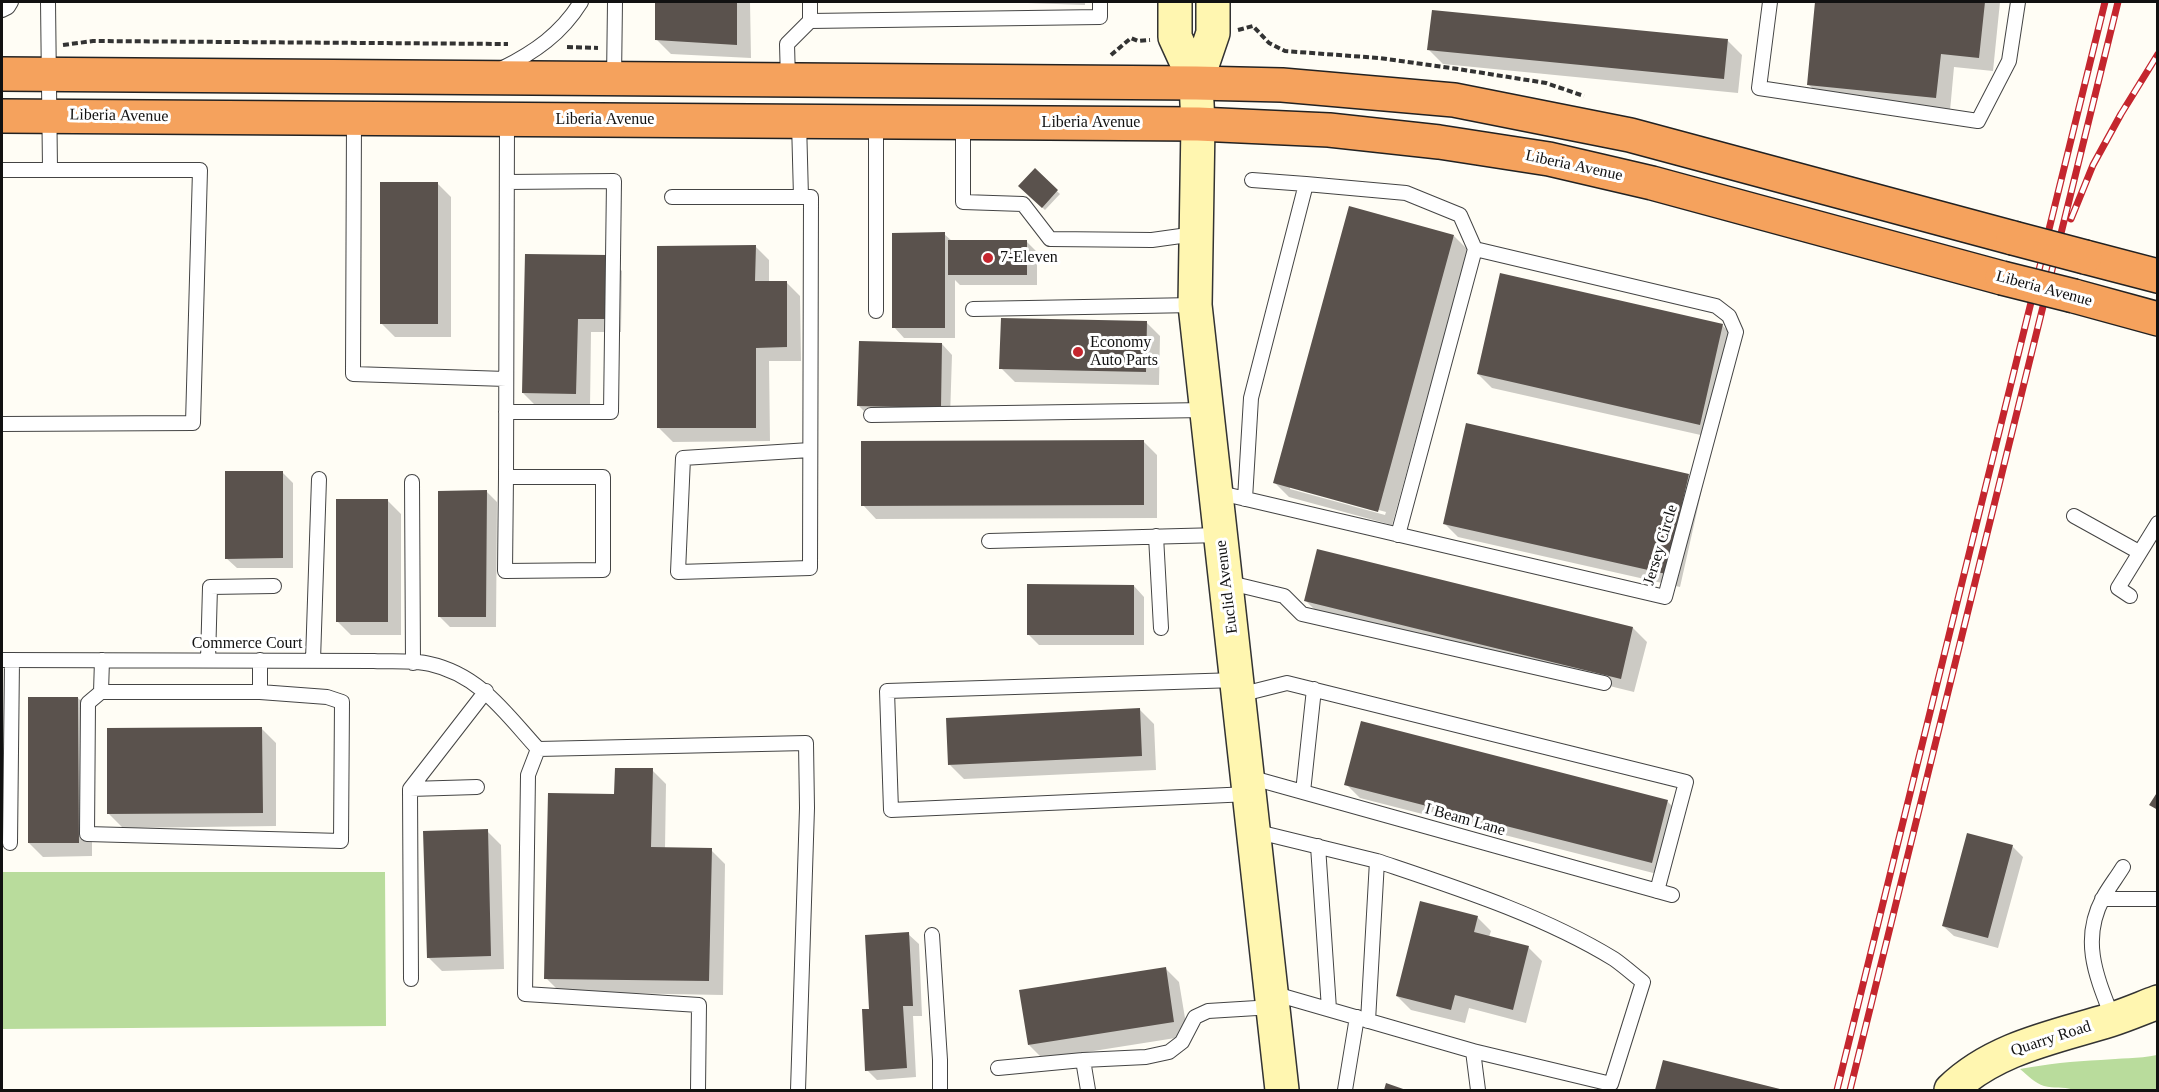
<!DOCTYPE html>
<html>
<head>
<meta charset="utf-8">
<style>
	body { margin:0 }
	#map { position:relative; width:2159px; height:1092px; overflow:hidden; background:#fffdf5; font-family:"Times New Roman",serif }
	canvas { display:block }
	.frame { position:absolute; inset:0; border:3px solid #111; pointer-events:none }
</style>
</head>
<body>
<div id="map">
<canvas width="2159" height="1092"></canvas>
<div class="frame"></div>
</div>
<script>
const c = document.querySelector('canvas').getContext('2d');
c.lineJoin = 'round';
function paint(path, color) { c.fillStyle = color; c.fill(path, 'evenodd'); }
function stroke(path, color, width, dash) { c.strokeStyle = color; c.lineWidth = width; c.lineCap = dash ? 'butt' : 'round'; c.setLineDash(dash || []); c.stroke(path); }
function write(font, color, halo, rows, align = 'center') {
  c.font = font + ' "Times New Roman",serif'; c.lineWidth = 6; c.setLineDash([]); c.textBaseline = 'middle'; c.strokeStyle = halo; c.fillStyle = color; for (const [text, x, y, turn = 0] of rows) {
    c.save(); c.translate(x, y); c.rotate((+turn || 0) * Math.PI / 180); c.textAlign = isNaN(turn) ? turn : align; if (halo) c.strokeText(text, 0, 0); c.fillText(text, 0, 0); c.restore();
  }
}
const forest = new Path2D(`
	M2,872H385L386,1026L2,1029Z
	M2157,1055V1090H2074C2062,1086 2054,1089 2044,1086C2035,1083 2027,1075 2020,1069C2047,1064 2073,1061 2101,1060C2120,1058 2138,1059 2157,1055Z`);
const shadow = new Path2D(`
	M657,2H750L751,58L671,54L657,40Z
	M998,2H1085V5Z
	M1817,2H2000L1993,71L1954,67L1950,111L1822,98L1808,84Z
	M1728,41L1742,55L1738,93L1443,64L1429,50Z
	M1035,171L1060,194L1045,210L1020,186Z
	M437,183L451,197V337H395L381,323Z
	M944,234L952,241L1027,242L1037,252V285H960L955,280V338H904L894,327Z
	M1454,236L1468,250L1392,525L1289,497L1275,483ZM1290,486L1386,512L1385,515L1290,489Z
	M755,246L769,260V282H786L800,296L801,361H769L770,441L673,442L659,428Z
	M608,257L622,271L621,332H591L590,407H537L523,393Z
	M1146,322L1160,336L1159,385L1015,382L1001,368Z
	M1722,325L1736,339L1714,438L1492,388L1478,374Z
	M942,344L952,355L950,418L869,416L859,406Z
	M1143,441L1157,455V518L876,519L863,505Z
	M282,472L293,483V568H237L226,558Z
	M1688,475L1702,489L1680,587L1458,537L1444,523Z
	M487,492L497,502L496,627H450L439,616Z
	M387,500L401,514V635H351L337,621Z
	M1134,586L1144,597V645H1039L1028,634Z
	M1306,601L1633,628L1647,642L1634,692L1320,615Z
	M78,698L92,712V856L43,857L29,843Z
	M1140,710L1154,724L1156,770L964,779L950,765Z
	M262,729L276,743V826L123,828L109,814Z
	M652,770L666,784L665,849L711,850L725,864L723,995L560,992L546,978L616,795Z
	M1346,784L1667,801L1681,815L1665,876L1360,798Z
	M487,831L501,845L504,969L442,971L428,957Z
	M2012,846L2023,857L1998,948L1954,936L1943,926Z
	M1477,917L1491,931L1489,937L1528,947L1542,961L1526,1023L1469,1008L1465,1023L1411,1010L1397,996Z
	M908,934L919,944L922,1016H913L916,1077L877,1080L867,1070L871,1010Z
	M1165,968L1179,982L1188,1036L1043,1059L1029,1045Z
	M1664,1061L1781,1090H1657Z`);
const building = new Path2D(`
	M655,2H737V45L655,40Z
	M1815,2H1985L1979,58L1941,54L1936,98L1807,85Z
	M1432,10L1728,39L1724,79L1427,50Z
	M1035,168L1058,190L1042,208L1018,186Z
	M380,182H438V324H380Z
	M1349,206L1454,235L1378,512L1273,483Z
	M945,232V328H892V233Z
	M948,240H1027V275H948Z
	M756,245L755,281H787V347L756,348V428H657V246Z
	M525,254L608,255L607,319H578L576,394L522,393Z
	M1500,273L1723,324L1700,425L1477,374Z
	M1001,318L1147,321L1146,372L999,369Z
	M859,341L942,343L941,408L857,406Z
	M1466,423L1689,474L1666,574L1443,524Z
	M1144,440V505L861,506V441Z
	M225,471H283V558L225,559Z
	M487,490L486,617H438V491Z
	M336,499H388V622H336Z
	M1317,549L1633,627L1621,679L1304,601Z
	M1027,584L1134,585V635H1027Z
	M28,697H78L79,843H28Z
	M1140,708L1142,756L948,765L946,718Z
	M1361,721L1668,800L1652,863L1344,785Z
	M262,727L263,813L107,814V728Z
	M615,768H653L651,847L712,848L709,981L544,979L548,793L614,794Z
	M2158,791V810L2149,805Z
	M488,829L491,956L427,958L423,831Z
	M1967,833L2013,845L1988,938L1942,926Z
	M1420,901L1478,916L1474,932L1529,946L1513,1010L1455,995L1451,1010L1396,996Z
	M909,932L913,1006H903L907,1068L865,1071L862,1009H869L865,935Z
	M1166,967L1174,1022L1028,1045L1019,990Z
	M1663,1060L1784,1090H1655Z
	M1386,1083L1406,1090H1384Z`);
const path = new Path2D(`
	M1238,30L1253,26L1269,43L1285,51L1379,58L1458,69L1546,83L1584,96
	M63,45L93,41L508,44
	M567,47L598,48
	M1111,55L1131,38L1138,41L1150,40`);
const lane = new Path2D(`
	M48,2L50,169
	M1770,2L1759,88L1978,121L2009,61L2018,2
	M2,10L8,7L11,2
	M810,21L1100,17V2
	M501,69C535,52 561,34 581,2
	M614,79L615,2
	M788,80L787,44L810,21V2
	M354,119L353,374L506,379
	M799,122L801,197
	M963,123V202L1023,204L1050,239L1152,240L1195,234
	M2,170H200L193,423L2,424
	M1252,180L1306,184
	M672,197H811L810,568L678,572L683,458L810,450
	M973,309L1195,305
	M876,311V122
	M506,412H611L614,181L507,182
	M871,415L1206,410
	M506,477H603V570L505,571Z
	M506,477L507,120
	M412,482L413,663
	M1216,492L1665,597L1736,332L1729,316L1716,306L1475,249
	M1245,499L1251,398L1306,184L1406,193L1460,215L1475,249L1398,535
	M2074,516L2139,552
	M1156,536L1161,628
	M989,541L1220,535
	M1226,582L1284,596L1302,614L1604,683
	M2130,596L2118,588L2158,523
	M2,660L374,661C392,662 413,660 430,664C480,675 506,714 538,749L806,743L807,808L798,1090
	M208,660L210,587L274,586
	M260,660V692
	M313,660L319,479
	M1237,680L887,691L891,810L1250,794
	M101,692L88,703L87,834L341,841L342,702L327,697L260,692H101L102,660
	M1239,695L1287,683L1686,782L1657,891
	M538,749L528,775L525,994L699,1005L698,1090
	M1249,777L1672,895
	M410,789L477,787
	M1303,792L1314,689
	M1254,831L1377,861L1368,1021
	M10,843L12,660
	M1318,846L1329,1009
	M1377,861C1457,888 1542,915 1614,959C1624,966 1634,975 1643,982L1611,1084L1473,1051
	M2102,899H2158
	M932,935L940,1060V1090
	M411,979L410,789L486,691
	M1272,993L1473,1051L1478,1090
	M2113,1019C2097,978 2080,941 2103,898C2109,887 2117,877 2123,867
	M1083,1060L1088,1090
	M998,1068L1083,1060L1146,1057L1169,1052L1182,1042L1195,1017L1208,1011L1273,1007
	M1345,1090L1357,1017`);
const secondary = new Path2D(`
	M1175,2V37L1196,83L1198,124L1195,305L1282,1090
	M1196,83L1213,33V2
	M1951,1090C1994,1048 2055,1037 2110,1020C2126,1015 2142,1008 2158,1002`);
const highway = new Path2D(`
	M2,74L1196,83L1282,85L1454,100L1630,135L2013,238
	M2,116L1198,124L1329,130L1439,142L1549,159L1652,183L2002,278
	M2085,257L2158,276
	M2074,296L2158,319`);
const rail = new Path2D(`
	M2071,219L2093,165L2121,114L2158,54
	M1837,1090L2105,2
	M1850,1090L2118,2`);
const highwayBridge = new Path2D(`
	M2013,238L2085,257
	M2002,278L2074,296`);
const markers = [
	[988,258,6,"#c4262e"],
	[1078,352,6,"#c4262e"]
];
const streetNames = [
	["Liberia Avenue",119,116,1],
	["Liberia Avenue",605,120],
	["Liberia Avenue",1091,123],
	["Liberia Avenue",1574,166,12],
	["Liberia Avenue",2044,289,15],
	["Jersey Circle",1661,545,-73],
	["Euclid Avenue",1227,587,-97],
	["Commerce Court",247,644],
	["I Beam Lane",1465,820,16],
	["Quarry Road",2051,1039,-18]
];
const poiNames = [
	["7-Eleven",1000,258],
	["Economy",1090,343],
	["Auto Parts",1090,361]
];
paint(forest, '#b9dc9c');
paint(shadow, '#0003');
paint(building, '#5a524d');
stroke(lane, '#444', 16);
stroke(secondary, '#333', 36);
stroke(highway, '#222', 36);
stroke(path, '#333', 4, [6, 3]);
stroke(lane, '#fff', 14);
stroke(secondary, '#fff6b0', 33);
stroke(highway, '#f5a25d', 33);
stroke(rail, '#c4262e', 7);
stroke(rail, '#fff', 4.5, [14]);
stroke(highwayBridge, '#222', 36, []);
stroke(highwayBridge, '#f5a25d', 33);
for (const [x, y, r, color] of markers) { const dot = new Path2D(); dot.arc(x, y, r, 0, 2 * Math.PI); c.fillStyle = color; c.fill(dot); stroke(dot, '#fff', 2); }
write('16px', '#111', '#fff', streetNames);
write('16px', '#111', '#fff', poiNames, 'left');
</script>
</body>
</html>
